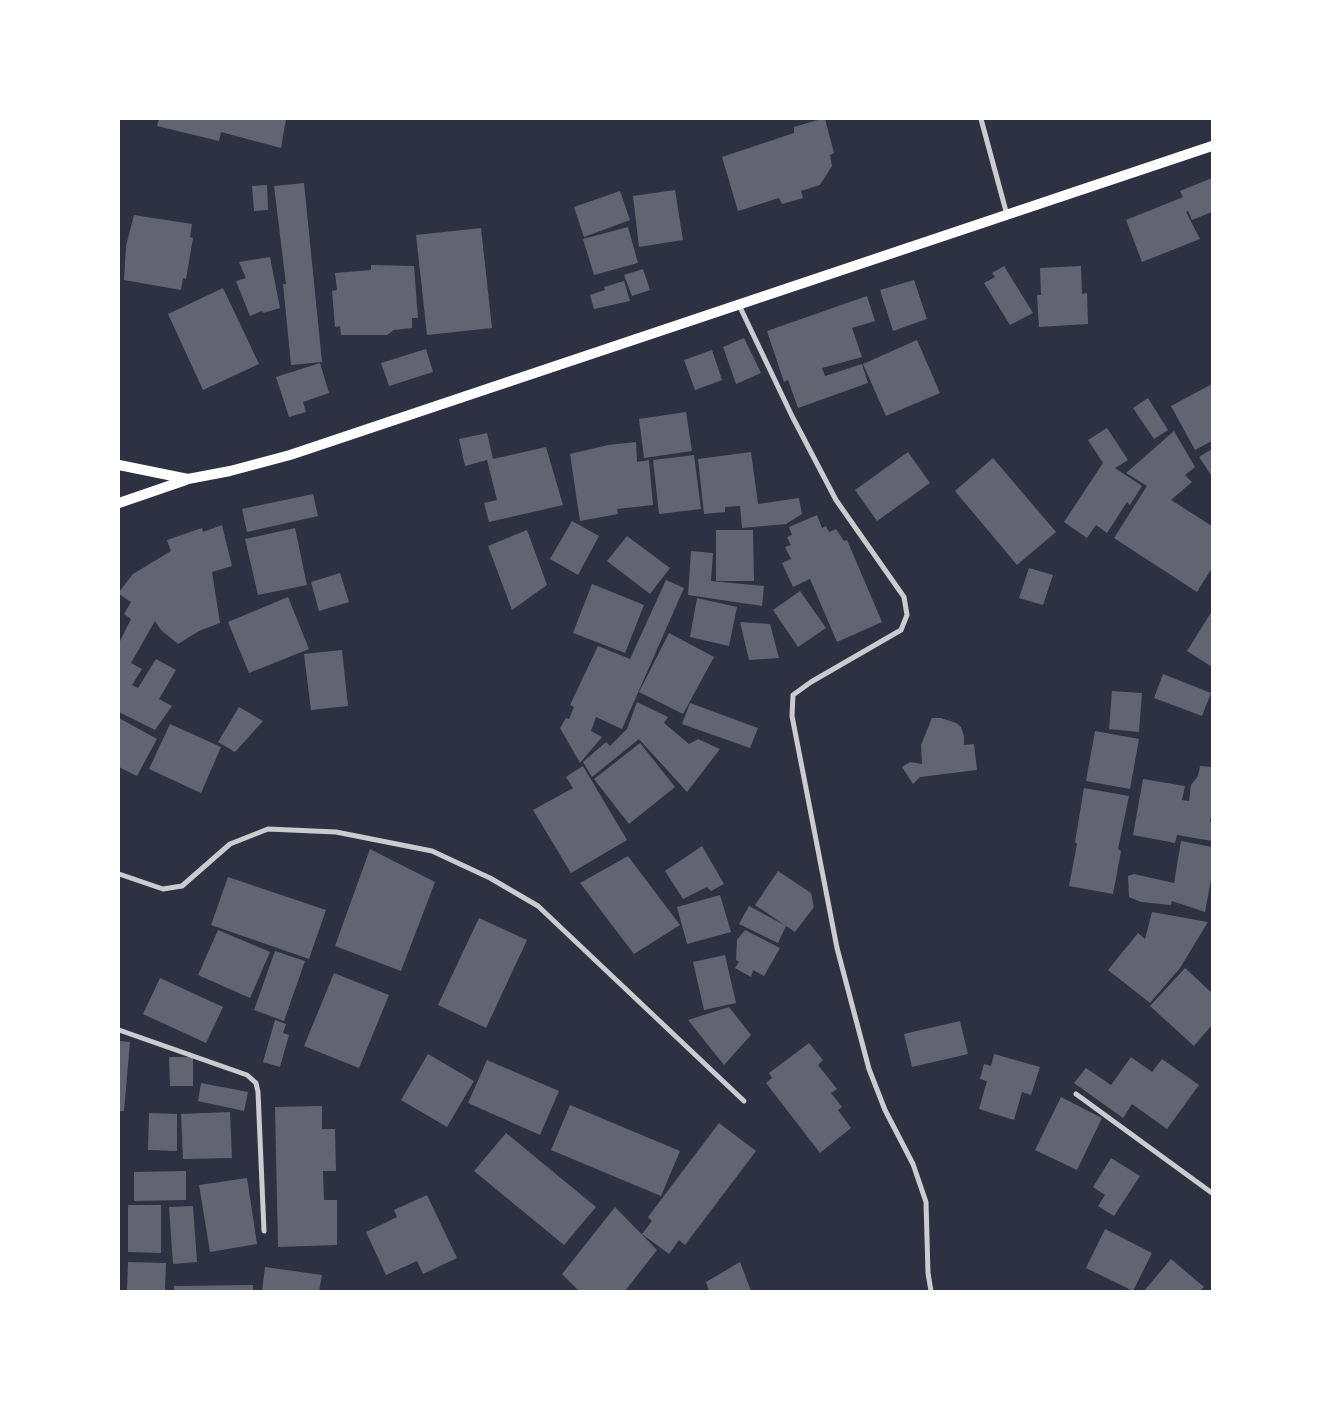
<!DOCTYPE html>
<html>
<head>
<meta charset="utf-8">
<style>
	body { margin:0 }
	#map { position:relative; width:1331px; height:1410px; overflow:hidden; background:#2d3142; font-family:"Titillium Web",sans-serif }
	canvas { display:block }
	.frame { position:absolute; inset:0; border:120px solid #fff; pointer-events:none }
</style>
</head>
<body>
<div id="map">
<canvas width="1331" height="1410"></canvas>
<div class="frame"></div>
</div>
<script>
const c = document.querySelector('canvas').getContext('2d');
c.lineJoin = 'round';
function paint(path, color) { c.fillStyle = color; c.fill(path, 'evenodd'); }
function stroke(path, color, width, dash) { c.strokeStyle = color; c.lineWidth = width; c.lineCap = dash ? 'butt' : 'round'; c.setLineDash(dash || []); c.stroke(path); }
const building = new Path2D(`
	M159,119H286L281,148L221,132L219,141L157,126Z
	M821,119H825L834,153L830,155L832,166L820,185L801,191L803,198L782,204L779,198L738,211L722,157L794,133V127Z
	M1212,178V212L1192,220L1188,211L1186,212L1200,239L1142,262L1126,220L1183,197L1180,191Z
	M304,183L322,362L291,365L283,284H286L274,186Z
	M267,185L268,210L254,211L252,186Z
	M675,190L683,240L639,247L633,196Z
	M620,191L630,220L584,237L574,207Z
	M134,215L192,224L190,237L193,238L186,279L183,278L181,290L124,280L126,246Z
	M628,227L638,263L594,275L583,239Z
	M481,228L492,328L427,335L416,235Z
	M270,257L280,308L263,313L262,311L250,316L236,281L246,278L239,262Z
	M371,265L414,266L418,318H412V328L394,330L387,335H341L340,326L335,327L332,291L337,290L335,273L371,270Z
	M1004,266L1033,313L1010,325L984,283L995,277L992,273Z
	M1081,266L1082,294L1087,293L1088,324L1039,327L1037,295H1041L1040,268Z
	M643,269L650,290L632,296L624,275Z
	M914,280L927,319L893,331L880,290Z
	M624,281L630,301L594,309L590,295L605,290L604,287Z
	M223,288L259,364L203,390L168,314Z
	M867,296L875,321L852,328L862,357L822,368L825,376L862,364L868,383L798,408L788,380L784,382L767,331Z
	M744,338L761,373L736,384L723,347Z
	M917,340L940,393L886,416L863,364Z
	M426,349L433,372L389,386L381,363Z
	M712,350L722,380L695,390L684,360Z
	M320,363L329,393L303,402L306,412L289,417L276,377Z
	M1212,384V441L1195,450L1171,406Z
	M1148,398L1168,430L1154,439L1133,408Z
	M686,412L692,451L644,458L639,419Z
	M1107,428L1128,460L1115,468L1142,486L1130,505L1127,502L1107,533L1096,525L1087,538L1064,522L1103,463L1088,440Z
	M1174,431L1195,467L1185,475L1192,482L1171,500L1212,526V568L1197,592L1114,538L1147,486L1126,473Z
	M487,433L493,459L546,447L563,505L489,522L484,503L497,500L487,460L465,466L459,439Z
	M636,442L637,462L649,460L653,505L617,509L618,514L580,521L570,454L608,445Z
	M1212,449V474L1211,475L1199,457Z
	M751,452L758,504L799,498L802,514L786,524L742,528L740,506L725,507V512L704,514L698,459Z
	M908,452L930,483L877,521L855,490Z
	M694,455L701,509L659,514L653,460Z
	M993,458L1056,532L1017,565L955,491Z
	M313,494L318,516L247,532L242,509Z
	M817,515L822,528L826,526L829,532L836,529L844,541L847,540L882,622L837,642L810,579L793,587L782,563L791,559L785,547L791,545L787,537L792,535L789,527Z
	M572,521L599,536L578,575L550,559Z
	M222,525L232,566L212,572L220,623L199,631L178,644L161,630L155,621L131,663L142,669L132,685L138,688L156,659L176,670L159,699L172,706L155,730L119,712V643L131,619L124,614L131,602L119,594V592L133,574L171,551L167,540L202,528L203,532Z
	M295,528L307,585L258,595L245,539Z
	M527,530L547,585L512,610L488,546Z
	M716,530H753L754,581H716Z
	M627,536L670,568L650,594L607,561Z
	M691,551L713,553L711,581L764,586L762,606L688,595Z
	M1029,568L1053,575L1043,605L1019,598Z
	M340,573L349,602L319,611L311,582Z
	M666,580L684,588L622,729L596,717L591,731L602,737L580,763L560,728L566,718L569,719L574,707L570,705L598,646L630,659Z
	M592,584L644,605L625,653L573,633Z
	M800,591L826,628L798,647L773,610Z
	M288,597L309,649L249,673L228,622Z
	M697,598L737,607L729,646L690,637Z
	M1212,611V667L1187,651Z
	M740,622L770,624L779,658L749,660Z
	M669,633L714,657L683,714L639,692Z
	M342,650L348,706L311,710L304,654Z
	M1163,674L1211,693L1202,716L1154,698Z
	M1112,691L1142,693L1139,732L1109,729Z
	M637,702L668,717L664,723L689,744L698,739L720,749L687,792L639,739L592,777L583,762L606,742L610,746L627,729Z
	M690,703L758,728L750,748L682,724Z
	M239,707L263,721L235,752L218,742Z
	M119,718L157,739L137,776L119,767Z
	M932,718H941L956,723L961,727L964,736V745L974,744L977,770L920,777L913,784L902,767L910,762L922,764L921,745Z
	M170,724L221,747L201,793L149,769Z
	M1095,731L1139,739L1130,789L1086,781Z
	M640,743L675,787L629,824L594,779Z
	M583,766L627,840L571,873L533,810L573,788L566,777Z
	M1200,766L1212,767V815H1211L1210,822H1212V841L1177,835L1175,843L1133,835L1143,779L1185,786L1182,800L1189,801L1191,785L1198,776Z
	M1084,788L1129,796L1118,849L1121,851L1113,894L1069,886L1077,844L1075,842Z
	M1181,841L1212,847V874L1205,912L1172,901L1171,905L1141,902L1129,897L1128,876L1134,874L1174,883Z
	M702,846L724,884L711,891L707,887L683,899L665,871Z
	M370,849L435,882L401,971L335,946Z
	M628,856L680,925L634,954L580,883Z
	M778,871L811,893L814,907L795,932L755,905Z
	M228,877L326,910L309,959L211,925Z
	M720,895L731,932L687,944L677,907Z
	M749,906L786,926L778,943L739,924Z
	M1152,912L1208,922L1180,968L1150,1003L1108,970L1138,933L1145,939Z
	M479,918L527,940L486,1028L438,1005Z
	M218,930L270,952L250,998L198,975Z
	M745,930L780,948L764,976L753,970L751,977L735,968L739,962L736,960L737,940Z
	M275,951L305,961L284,1021L254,1010Z
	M725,955L736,1003L704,1010L693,962Z
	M1185,968L1212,993V1025L1194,1046L1150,1006Z
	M334,973L389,995L359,1068L304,1046Z
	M160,978L223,1007L206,1043L143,1014Z
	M729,1007L751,1035L724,1065L688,1020Z
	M275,1020L286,1024L283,1033L289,1035L280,1067L263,1062Z
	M960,1021L968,1054L912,1067L904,1034Z
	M119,1041L130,1042L124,1111H119Z
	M809,1043L823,1060L818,1065L837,1089L831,1093L842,1107L838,1110L851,1128L820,1153L766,1083L772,1078L769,1073Z
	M428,1054L474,1081L447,1127L401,1100Z
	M994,1054L1040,1067L1031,1095L1022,1092L1014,1120L979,1109L987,1081L980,1079L984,1064L991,1066Z
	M169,1057H193V1086H170Z
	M1131,1057L1152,1072L1162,1059L1199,1085L1167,1129L1132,1104L1123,1118L1074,1083L1086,1068L1111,1085Z
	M487,1060L559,1091L540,1135L468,1103Z
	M201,1083L248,1092L244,1111L198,1101Z
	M1061,1097L1102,1118L1077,1170L1035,1150Z
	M570,1105L680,1151L661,1196L551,1150Z
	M322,1106V1129H335L336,1171H323L324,1200H337V1245L278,1247L275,1107Z
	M230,1112L232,1158L183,1159L181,1114Z
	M149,1113L177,1114V1151L148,1150Z
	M719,1123L756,1151L685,1245L679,1240L669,1254L642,1234L652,1221L648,1217Z
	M506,1133L596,1207L564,1245L474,1171Z
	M1111,1158L1140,1176L1114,1216L1098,1206L1105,1195L1093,1187Z
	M186,1171V1200L134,1201V1172Z
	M247,1178L257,1244L210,1252L199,1185Z
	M427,1195L457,1258L423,1274L417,1261L386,1275L366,1232L397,1217L394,1210Z
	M128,1205H161V1253L128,1252Z
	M193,1206L197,1262L173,1264L169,1207Z
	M615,1207L657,1250L625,1291H579L562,1274Z
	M1105,1229L1152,1253L1133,1291L1086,1268Z
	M1171,1259L1204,1287L1200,1291H1144Z
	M128,1262L166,1263L165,1291H127Z
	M740,1262L751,1291H709L706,1282Z
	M265,1267L322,1275L319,1291H262Z
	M253,1285V1291H174V1286Z`);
const minor = new Path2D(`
	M981,119L1007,215
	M739,305L792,416L836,500L904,597L907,615L901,630L811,682L793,695L792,716L837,948L869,1069L885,1110L913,1164L926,1202L928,1273L931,1291
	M119,874L163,889L182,886L230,844L268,829L336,832L432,851L490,878L538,906L744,1101
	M119,1030L247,1075L256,1083L258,1092L264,1231
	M1076,1094L1212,1193`);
const secondary = new Path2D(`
	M119,465L188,479L230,471L290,455L1212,146
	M119,503L186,480`);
paint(building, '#626471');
stroke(minor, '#caccd0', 5);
stroke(secondary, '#fff', 10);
</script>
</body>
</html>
